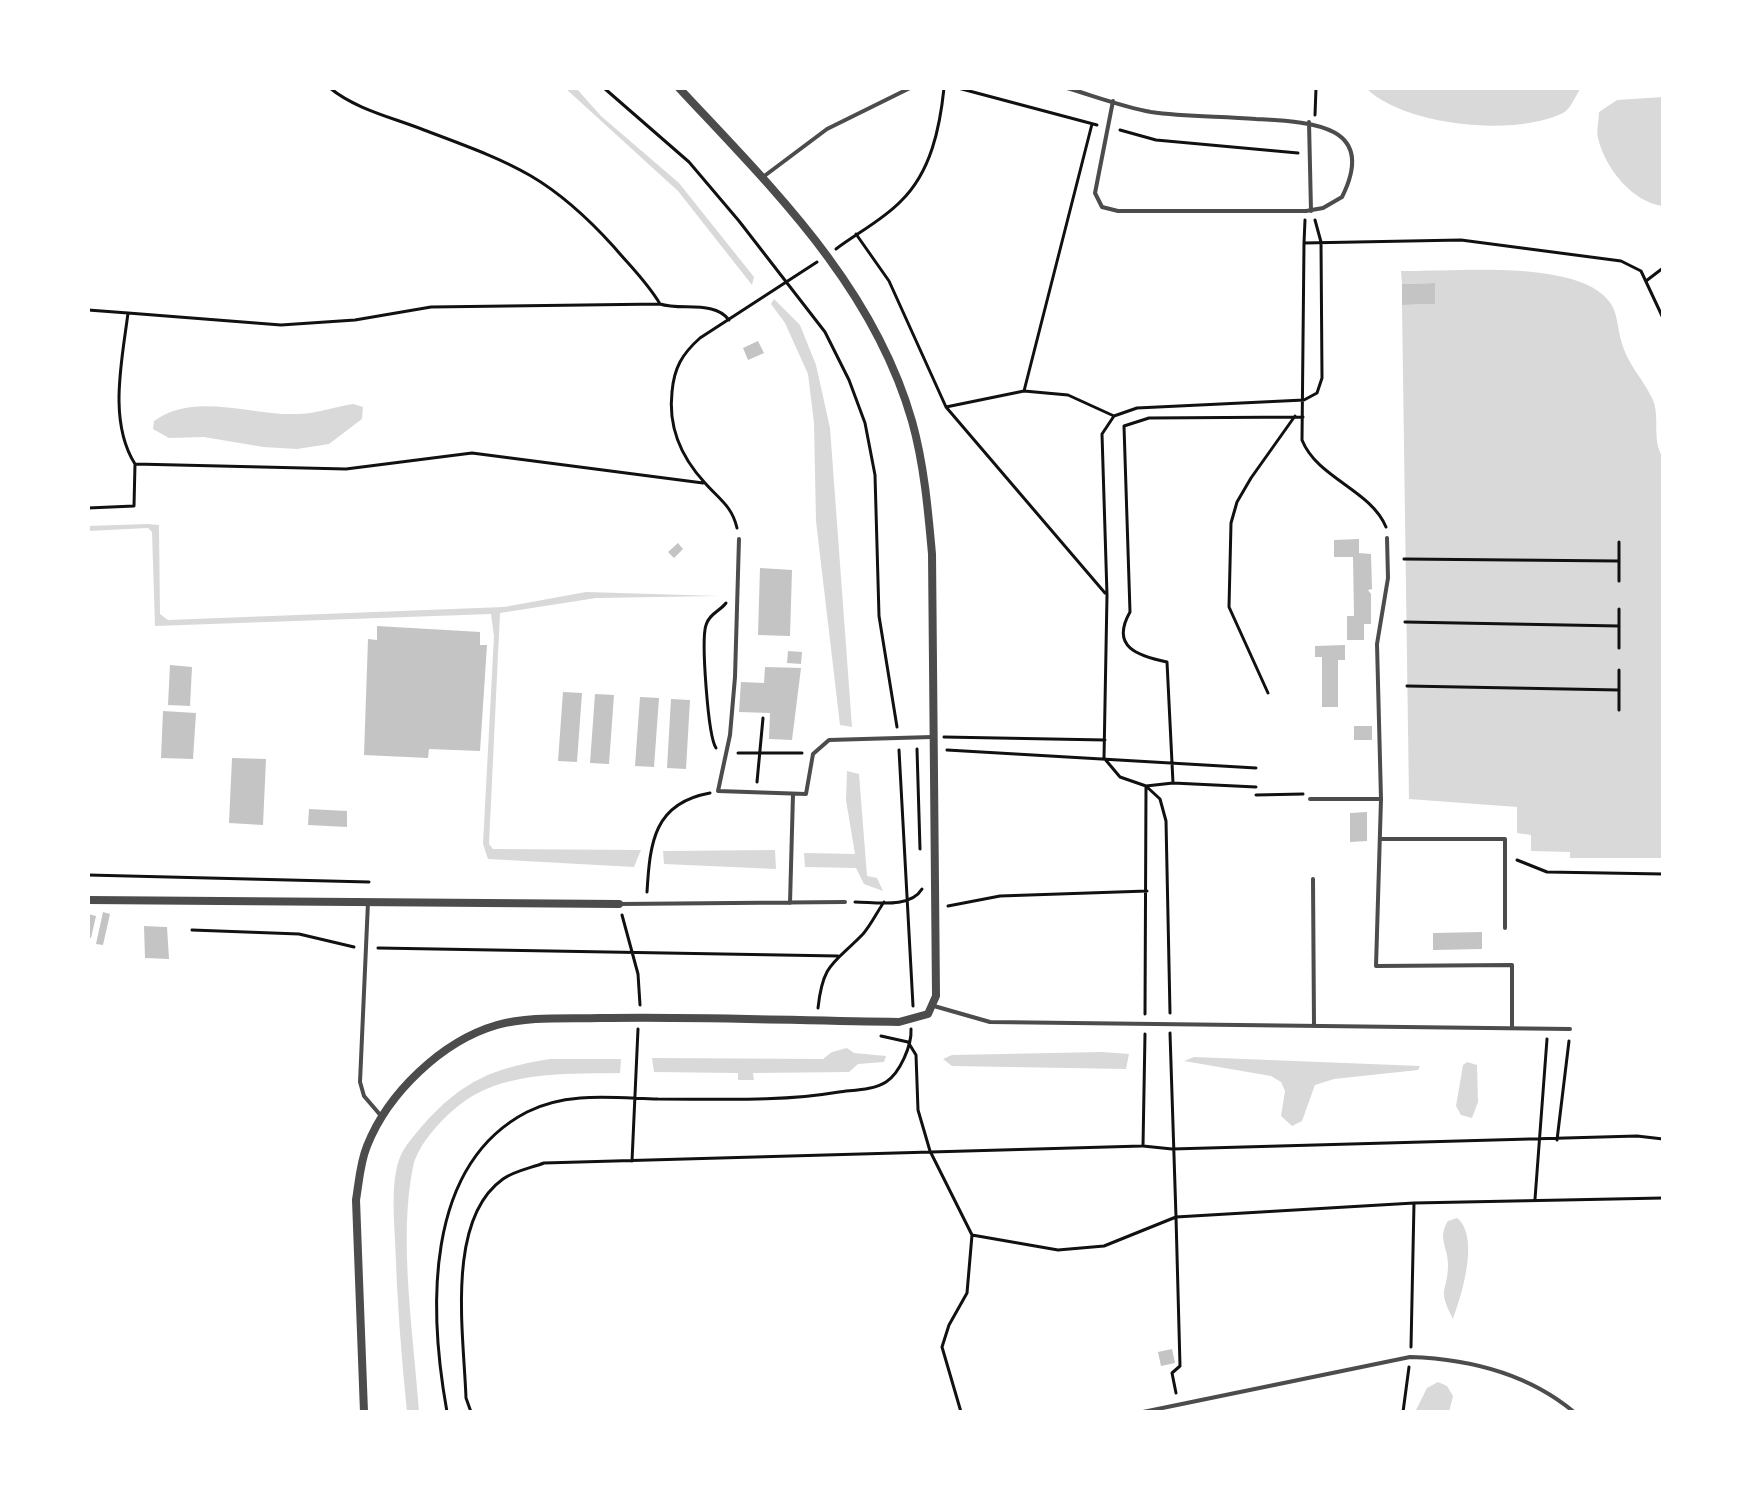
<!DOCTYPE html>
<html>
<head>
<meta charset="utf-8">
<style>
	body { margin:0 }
	#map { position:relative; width:1751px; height:1500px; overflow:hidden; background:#fff; font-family:Mulish,sans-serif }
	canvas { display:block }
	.frame { position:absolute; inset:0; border:90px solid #fff; pointer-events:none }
</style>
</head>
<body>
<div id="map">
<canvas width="1751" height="1500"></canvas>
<div class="frame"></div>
</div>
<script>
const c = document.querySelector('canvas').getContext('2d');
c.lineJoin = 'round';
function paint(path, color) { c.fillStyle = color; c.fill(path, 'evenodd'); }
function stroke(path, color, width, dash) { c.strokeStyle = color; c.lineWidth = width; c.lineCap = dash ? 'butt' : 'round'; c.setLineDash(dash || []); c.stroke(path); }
const water = new Path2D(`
	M565,88H576L601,116L679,183L754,277L752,285L678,191Z
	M1366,88H1581C1575,96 1571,109 1563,113C1515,137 1404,126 1366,88Z
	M1663,97V206C1632,202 1605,168 1598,138C1596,131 1599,120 1599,112L1617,100Z
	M1401,271C1452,272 1574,259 1608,300C1618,311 1617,327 1621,340C1627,364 1642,377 1652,398C1661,416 1651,441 1663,457V858H1570V852L1531,851V835L1517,833V807L1409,799L1402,305L1435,304V283L1402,284Z
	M774,299L800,325L816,365L830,428L852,727L840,725L816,521L814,423L808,374L785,323L771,304Z
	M353,404L363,407L362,419L329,444L297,449L263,447L204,437L169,438L153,429L154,421C194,391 252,416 299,414C318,413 334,407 353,404Z
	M148,524L159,525L160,614L168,620L504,607L586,592L719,596L596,598L500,613L489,844L493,849L641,850L634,867L488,859L483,844L494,636L491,614L155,626L152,532L148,528L88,531V526Z
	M847,771L859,774L867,876L877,878L883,891L864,884L856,868L805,867L804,853L855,854L846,800Z
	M775,850L776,869L664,864L663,851Z
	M847,1048L854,1053L886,1056L884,1062L858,1064L849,1072L753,1073L754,1080H738V1073L654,1072L652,1058L823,1059L832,1052Z
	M1102,1052L1129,1054L1126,1069L952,1066L943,1059L952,1055Z
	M1194,1057L1420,1066L1418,1070L1334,1079L1315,1085L1302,1121L1292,1126L1281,1116L1285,1091L1281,1082L1271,1076L1184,1061Z
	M550,1059H621L620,1073C573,1074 519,1071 476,1094C453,1106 418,1141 413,1167C398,1239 414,1338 419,1412H407C401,1355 397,1298 395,1240C394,1215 391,1184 399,1160C403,1147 415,1135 423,1125C462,1081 493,1068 550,1059Z
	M1467,1062L1477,1065L1478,1102L1472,1118L1461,1115L1456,1106L1463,1065Z
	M1457,1218C1480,1236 1462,1295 1453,1319C1436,1286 1448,1294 1448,1264C1448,1247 1437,1238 1448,1221Z
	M1438,1382L1447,1386L1453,1396L1449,1412H1415L1427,1388Z`);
const building = new Path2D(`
	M1435,283V304L1402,305V284Z
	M758,341L764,353L748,360L743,348Z
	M1359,539V553L1371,554L1372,589L1368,590L1371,594V624H1364V640H1347V616H1354L1353,557H1334V540Z
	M678,543L683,549L674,558L668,552Z
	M760,568L792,570L790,636L758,635Z
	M377,626L480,632V645H487L480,751L429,749L428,758L364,755L368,639L377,640Z
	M1345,645V660H1338V707H1322V657H1315V646Z
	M788,651L802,652L801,664L787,663Z
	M170,665L192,667L190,706L168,705Z
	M765,667L801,668L792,740L769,739L770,713L739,712L741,682L764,683Z
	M563,692L582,693L577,762L558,761Z
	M595,694L614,695L609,764L590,763Z
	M640,697L659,698L654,767L635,766Z
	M671,699L690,700L686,769L667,768Z
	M163,711L196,713L193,759L161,758Z
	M1354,726H1372V740H1354Z
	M232,758L266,759L263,825L229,823Z
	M309,809L347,811V827L308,825Z
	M1367,812V841L1350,842V813Z
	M103,912L110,914L103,945L96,944Z
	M88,914L96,916L91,938H88Z
	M144,926L167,927L169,959L145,958Z
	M1482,932V949L1433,950V933Z
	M1172,1349L1175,1363L1161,1366L1158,1352Z`);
const path = new Path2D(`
	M330,88C355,109 394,118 424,130C512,163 550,176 614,247C630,266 647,282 660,304C681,311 714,300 729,320
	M604,88L689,162L739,221L825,332L849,380L865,423L875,475L879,616L897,727
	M958,88L1097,125
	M1315,115L1316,88
	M1120,130L1156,140L1298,153
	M1305,220L1304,243L1461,240L1621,261L1641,271L1663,318
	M856,234L889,281L946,407L1024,391L1068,395L1114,416
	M1304,243L1302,440C1317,478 1371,490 1386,527
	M836,249C857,233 883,220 901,201C931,172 940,127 944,88
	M1646,281L1663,268
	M88,310L128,313C122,361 108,421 135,464
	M128,313L281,325L355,320L431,307L660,304
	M1024,391L1092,124
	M946,407L1105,593
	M88,508L134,506L135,464L346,469L472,453L703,483
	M737,528C732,506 719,499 705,483C681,457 668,427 672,392C674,368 682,354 700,338L817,262
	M1404,559L1619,561V542
	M1619,561V581
	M1405,622L1619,626V609
	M1619,626V648
	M1407,686L1619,690V670
	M1619,690V710
	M1268,693L1229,607L1231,523L1237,502L1251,478L1295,416
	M944,737L1105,740
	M716,748C708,736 701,640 706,625C709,614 720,611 726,603
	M917,749L920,849
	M899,750L913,1006
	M947,750L1256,768
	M738,753H802
	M757,782L763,718
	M1146,786L1173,783
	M1147,787L1160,799L1166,821L1170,1013
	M1256,787L1173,783L1167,662C1138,656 1110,647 1130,612L1124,426L1149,418L1303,417
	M1256,795L1303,794
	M1517,860L1547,872L1663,874
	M88,875L369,882
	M647,892C650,842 654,803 710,793
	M855,902C875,902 910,909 922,889
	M948,906L1000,896L1147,891
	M622,915L638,974L640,1005
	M192,930L299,934L354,947
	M378,948L838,956
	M818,1008C823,962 834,964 863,934C871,925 877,912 884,902
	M1145,1014L1146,786L1120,777L1104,758L1107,595L1102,434L1114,416L1137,408L1304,400L1317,393L1322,378L1321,242L1315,220
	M1170,1033L1176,1217L1414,1203L1663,1198
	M1145,1034L1143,1146L1172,1149L1637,1136L1663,1139
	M881,1036L908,1042L916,1055L918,1110L930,1151L972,1235L967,1293L949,1325L942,1347L961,1412
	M1557,1140L1569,1041
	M632,1161L638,1029
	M1535,1199L1547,1039
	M972,1235L1058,1250L1104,1246L1176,1217L1180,1366L1172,1373L1176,1393
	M1411,1347L1414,1203
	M447,1412C429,1312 423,1166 527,1112C567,1091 616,1098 658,1099C719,1099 780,1102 839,1092C854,1090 874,1090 886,1082C900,1073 912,1045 911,1029
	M471,1412L466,1398C464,1336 445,1220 503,1179C514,1171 531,1168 544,1163L1142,1146
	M1403,1412L1409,1367`);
const service = new Path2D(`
	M1067,88C1094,96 1123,107 1151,112C1185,117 1222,116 1256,119C1308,122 1379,123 1342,197L1323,208L1306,211H1118L1102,207L1095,193L1113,101
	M1309,122L1311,211
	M763,177L827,129L910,88
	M739,539L735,677L730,735L718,791L806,794L813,754L829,740L932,737
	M1310,799H1381L1377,644L1388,578L1387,538
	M1381,799L1376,966L1512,965V1028
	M1380,839H1505V928
	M1313,879L1314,1026
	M368,902L360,1082L364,1096L382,1117
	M790,903L793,794
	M619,904L845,902
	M934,1006L990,1022L1570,1029
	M1143,1412L1410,1357C1470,1359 1527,1373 1574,1412`);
const minor = new Path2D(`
	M88,900L619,904
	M364,1412L356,1200C359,1182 360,1163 367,1146C388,1093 442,1041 497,1025C530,1016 567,1019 600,1018C700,1016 800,1021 899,1022L928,1014L936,996L932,554C928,509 924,464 912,421C873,285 772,188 679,88`);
paint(water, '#d9d9d9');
paint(building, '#c4c4c4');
stroke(path, '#111', 3);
stroke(service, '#4c4c4c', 4);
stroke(minor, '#4c4c4c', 8);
</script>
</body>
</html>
